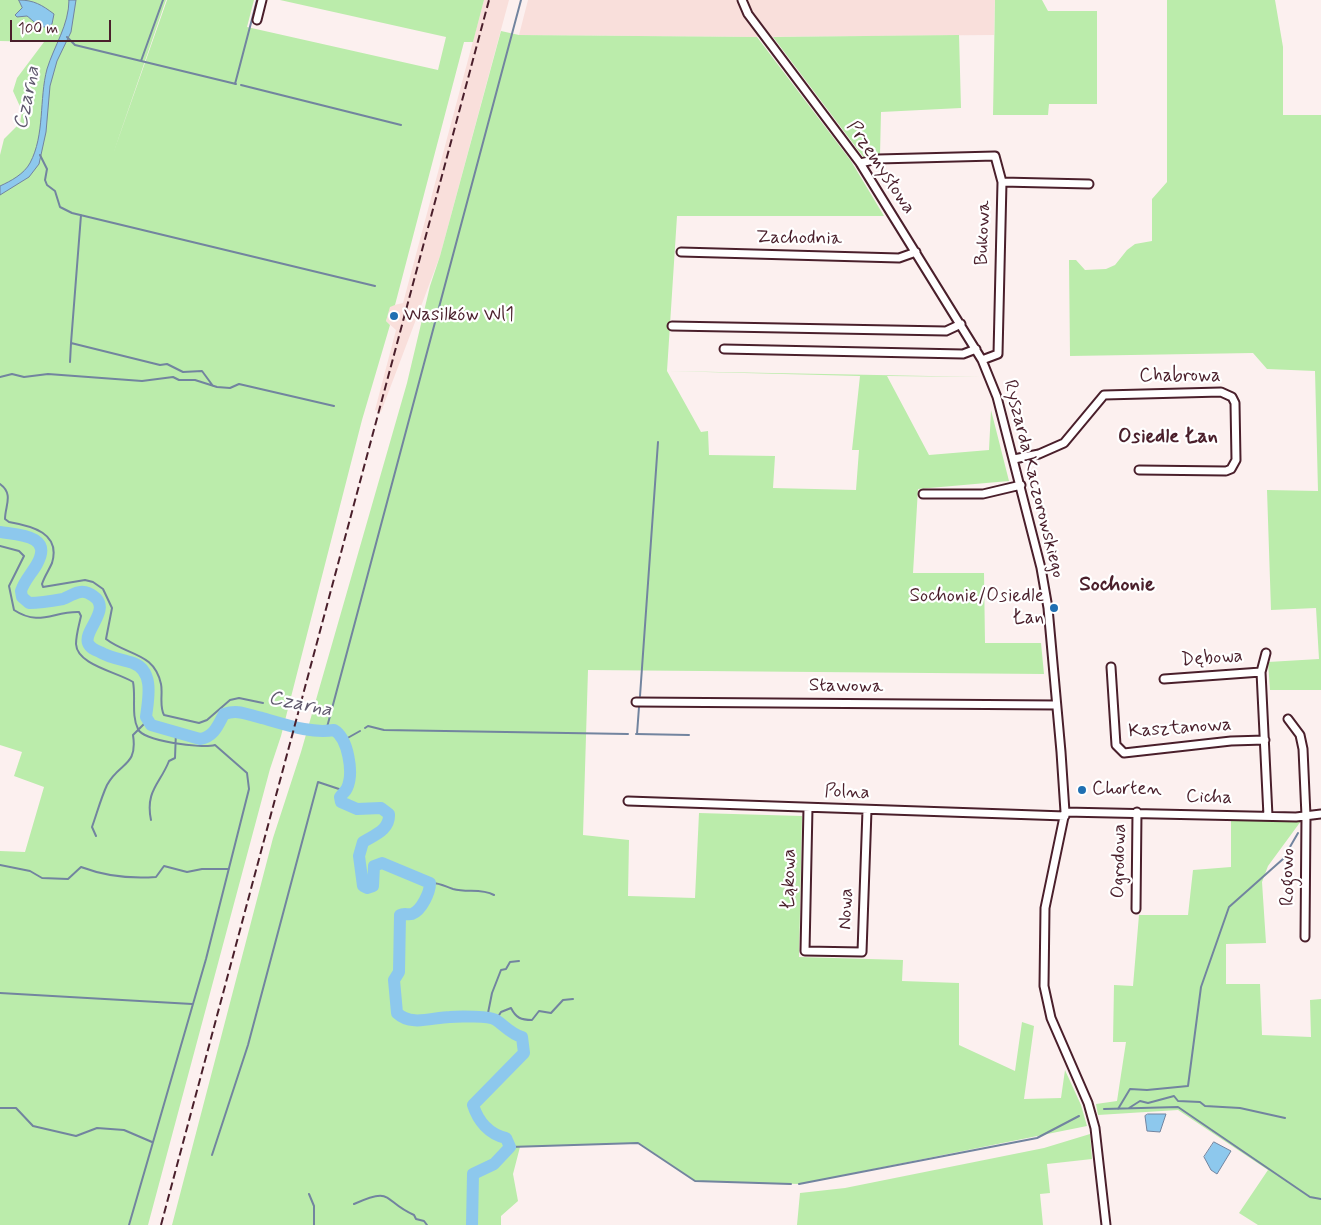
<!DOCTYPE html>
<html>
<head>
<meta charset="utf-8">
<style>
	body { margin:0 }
	#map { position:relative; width:1321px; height:1225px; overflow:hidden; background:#fcf0ef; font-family:Mynerve,sans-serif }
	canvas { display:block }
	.scale { position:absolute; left:10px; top:20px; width:101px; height:22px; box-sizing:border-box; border:2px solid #4a1f2b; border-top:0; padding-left:6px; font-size:15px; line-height:18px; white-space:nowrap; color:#4a1f2b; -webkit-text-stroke:4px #fff; paint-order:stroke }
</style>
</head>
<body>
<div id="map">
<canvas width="1321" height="1225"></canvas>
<div class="scale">100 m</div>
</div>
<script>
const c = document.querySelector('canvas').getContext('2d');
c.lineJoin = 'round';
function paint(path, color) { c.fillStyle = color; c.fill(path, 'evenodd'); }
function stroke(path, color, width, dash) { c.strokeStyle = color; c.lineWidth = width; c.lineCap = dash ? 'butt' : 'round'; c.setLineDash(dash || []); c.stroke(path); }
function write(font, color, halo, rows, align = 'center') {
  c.font = font + ' Mynerve,sans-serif'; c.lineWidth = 4.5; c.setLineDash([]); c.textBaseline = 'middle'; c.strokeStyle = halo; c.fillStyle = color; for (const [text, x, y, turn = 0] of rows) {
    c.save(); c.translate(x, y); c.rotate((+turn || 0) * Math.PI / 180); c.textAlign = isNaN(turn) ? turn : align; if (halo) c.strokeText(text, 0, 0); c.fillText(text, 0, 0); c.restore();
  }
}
const built = new Path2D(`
	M484,0H509L440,256L381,412L375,410L396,330L386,321L390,306L403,303Z
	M528,0H995L994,35L757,37L519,35Z`);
const green = new Path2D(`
	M0,0H166L113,154L167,0H254L247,27L438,70L446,37L280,0H484L473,42H464L395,305L390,307L386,321L390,325L362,420L281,736L270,769L148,1225H0V851L25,852L44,787L14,776L22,752L0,745V155L4,139L20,123L22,111L13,91L17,78L44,42L0,41Z
	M995,0H1042L1048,11H1097V104H1049L1048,115H993Z
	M1167,0H1275L1283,47V115H1321V690H1270L1268,662L1319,659L1316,608L1271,610L1267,490L1318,491L1315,371L1267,369L1253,353L1070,356L1069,260H1076L1085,270L1106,269L1115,265L1127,250L1135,244L1152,241V199L1167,182Z
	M501,31L519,35L757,37L851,161L884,216H677L667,371L982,377L887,376L929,455L989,450L991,410L1009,481L918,489L913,573H984L985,643H1041L1044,674L588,670L583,835L629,840L628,896L695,898L699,813L802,816L799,957L903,960L902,981L959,983V1045L1015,1071L1022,1022L1034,1026L1024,1099L1061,1098L1065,1070L1081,1105L1087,1126L799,1184L695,1181L638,1143L520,1147L513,1174L518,1201L501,1216V1225H172L273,838L301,752L407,383L430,286L440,256ZM667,371L860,376L852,450H859L856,490L773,488L775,456L709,455L708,431L701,432Z
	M959,35L961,108L881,112L880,155L864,158L773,37Z
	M1231,820L1301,821L1268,866L1262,882L1266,943L1226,944V984H1260L1262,1035L1311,1037L1310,1000L1321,999V1225H1258L1239,1213L1268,1170L1178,1110L1098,1115L1096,1104L1117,1101L1126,1042H1113L1114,985L1133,986L1139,915H1188L1193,870L1231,867Z
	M1090,1134L1092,1159L1047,1164L1050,1193L1040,1194L1043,1225H797L800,1193L845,1188L1044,1148Z`);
const water = new Path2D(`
	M19,0C34,0 42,5 54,14L52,24C42,32 35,22 27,16L17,17L15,15L22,8Z
	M69,0H76L71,32L57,61L50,86L46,132L39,164L29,177L0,195V186C11,181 24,174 30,163C45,135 39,99 47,69C54,46 69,25 69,0Z
	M1148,1114H1166L1160,1132L1147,1131L1145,1116Z
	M1214,1142L1231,1151L1217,1174L1211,1170L1204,1157Z`);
const stream = new Path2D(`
	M67,37L75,45L236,84
	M141,61L163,0
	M235,84L257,0
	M241,85L401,125
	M40,155L47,169L45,180L47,185L55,191L60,207L72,213L375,286
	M81,215L71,343L160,365L167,364L183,372L202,371L213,386
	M70,362L71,343
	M0,377L12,374L24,377L48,374L142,381L173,377L179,380H195L217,387L230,388L239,384L334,406
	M0,484C14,494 5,506 5,519L9,522C32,526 61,533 52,563C49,570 44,577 42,584L43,587L85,580L93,582L103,589L112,608L106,639C128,656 154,652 161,684C163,693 159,706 164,715L199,723L207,720L230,700L239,698L263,703
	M0,546L19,551L24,556L9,586L14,610C40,627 53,611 79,612L81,616C79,625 76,635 76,644C77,665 117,672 133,682C136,697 131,715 138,729C143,741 202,749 215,745L247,773L249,789L206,959L129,1225
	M640,696L658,442
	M365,728L368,726L384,730L628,734
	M326,731L521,0
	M636,734L689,735
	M637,734L639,707
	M344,740L360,731
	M151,820C145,791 160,784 169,761L175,758L176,731
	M96,836L92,827C97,813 101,798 107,785C119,762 138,767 133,735L147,721
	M0,865L30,871L42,878L68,879L81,867C105,876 130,879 156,877L164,866L187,872L202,869H229
	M430,883C439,882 444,886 453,889C467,893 481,888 494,895
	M0,993L192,1004
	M487,1018L492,993L501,970L506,969L510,962L519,961
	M496,1020L501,1012L511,1008C516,1018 521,1020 532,1020L539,1011L551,1013L563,1000L573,999
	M0,1108H16L33,1126L76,1136L97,1128L124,1130L152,1142
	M1129,1108L1140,1101L1148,1103L1174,1096L1178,1101L1200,1102L1205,1106L1240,1108L1285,1118
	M1104,1109L1178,1107L1310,1197L1321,1199
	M1118,1109L1130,1089L1147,1090L1188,1086L1201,987L1229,907L1283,859L1298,833
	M510,1147L638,1143L695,1181L791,1184
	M212,1155L248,1045L318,782L345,791
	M799,1184L1037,1138L1079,1116
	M309,1194L314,1206V1225
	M354,1204C394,1186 382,1201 414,1215L416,1219L424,1221L427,1225`);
const river = new Path2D(`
	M0,532C19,535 53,535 37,564C32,573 24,581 21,591L22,597L29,603C40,603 52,601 63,599C71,596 79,589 88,593C117,606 83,629 88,643C90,648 95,650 100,652C110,658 121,659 133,663C155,671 148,700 146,717L151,725L200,739C214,737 218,725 224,714C239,709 247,715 262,718C284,724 311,734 334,730C348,738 354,773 347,788C346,791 342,794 340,797L341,802L357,809L381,808L389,814C390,830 374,835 363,842L359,856L363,886L367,888L373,886L374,866L382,863L430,883C430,892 422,910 412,914C408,915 404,913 400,915L399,972L394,980L397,1013C412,1027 433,1017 450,1017C458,1016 491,1016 496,1020C505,1026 511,1034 522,1037L524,1053L473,1105C478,1121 489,1134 506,1138L510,1147L494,1164L473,1174L472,1225`);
const minor = new Path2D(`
	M742,0L748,14L860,163L982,360L997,397L1041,568L1048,608L1061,752L1065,812L1045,908L1044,986L1051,1018L1088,1103L1095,1128L1106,1225
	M257,20L262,0
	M860,163L878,159L995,156L1002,182
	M681,252L899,258L916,252
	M672,326L946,331L961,324
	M724,349L963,354L976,349
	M982,360L998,354L1002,182L1089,184
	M1014,459L1039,454L1064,443L1104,395L1221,392L1232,397L1235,403L1236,460L1231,469L1226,471L1139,470
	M923,494H983L1021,485
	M1266,653L1261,672L1268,816
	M1111,667L1116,745L1124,753L1231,741L1265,740
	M1164,679L1261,672
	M636,702L1056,705
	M1288,719L1300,735L1303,749L1306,816L1305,937
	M628,801L1065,816
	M808,808L805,951L862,952L867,810
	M1065,812L1296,817L1321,814
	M1136,909L1137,812`);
const rail = new Path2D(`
	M161,1225L489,0`);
const markers = [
	[394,316,5,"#1f6fb2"],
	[1054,608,5,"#1f6fb2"],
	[1082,790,5,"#1f6fb2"]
];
const streetNames = [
	["Przemysłowa",880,168,56],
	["Bukowa",984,233,-88],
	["Zachodnia",799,239,1],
	["Chabrowa",1180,377],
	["Ryszarda Kaczorowskiego",1033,479,76],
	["Dębowa",1212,659,-4],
	["Stawowa",846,687,1],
	["Kasztanowa",1180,729,-4],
	["Polna",847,793,2],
	["Cicha",1209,798,2],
	["Ogrodowa",1120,861,-89],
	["Rogowo",1289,877,-90],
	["Łąkowa",790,879,-89],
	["Nowa",847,909,-88]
];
const poiNames = [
	["Wasilków Wl1",404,316],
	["Sochonie/Osiedle",1044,597,"right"],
	["Łan",1044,619,"right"],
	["Chorten",1092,790]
];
const waterNames = [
	["Czarna",28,98,-78],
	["Czarna",300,705,12]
];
const neighbourhoodNames = [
	["Osiedle Łan",1168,438]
];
const quarterNames = [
	["Sochonie",1117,586]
];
paint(built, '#f9dfdb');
paint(green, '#bbecab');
paint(water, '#8dc8ed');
stroke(water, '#72849f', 1);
stroke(stream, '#72849f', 2);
stroke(river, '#8dc8ed', 12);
stroke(minor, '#4a1f2b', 11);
stroke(minor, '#fff', 7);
stroke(rail, '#4a1f2b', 2, [8, 4]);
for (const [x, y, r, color] of markers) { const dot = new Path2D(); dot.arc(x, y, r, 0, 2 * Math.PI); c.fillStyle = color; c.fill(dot); stroke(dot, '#fff', 2); }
write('19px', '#4a1f2b', '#fff', streetNames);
write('19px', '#4a1f2b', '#fff', poiNames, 'left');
write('italic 20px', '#615a6f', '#fff', waterNames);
write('bold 20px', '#4a1f2b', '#fff', neighbourhoodNames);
write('bold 21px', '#4a1f2b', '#fff', quarterNames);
</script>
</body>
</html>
